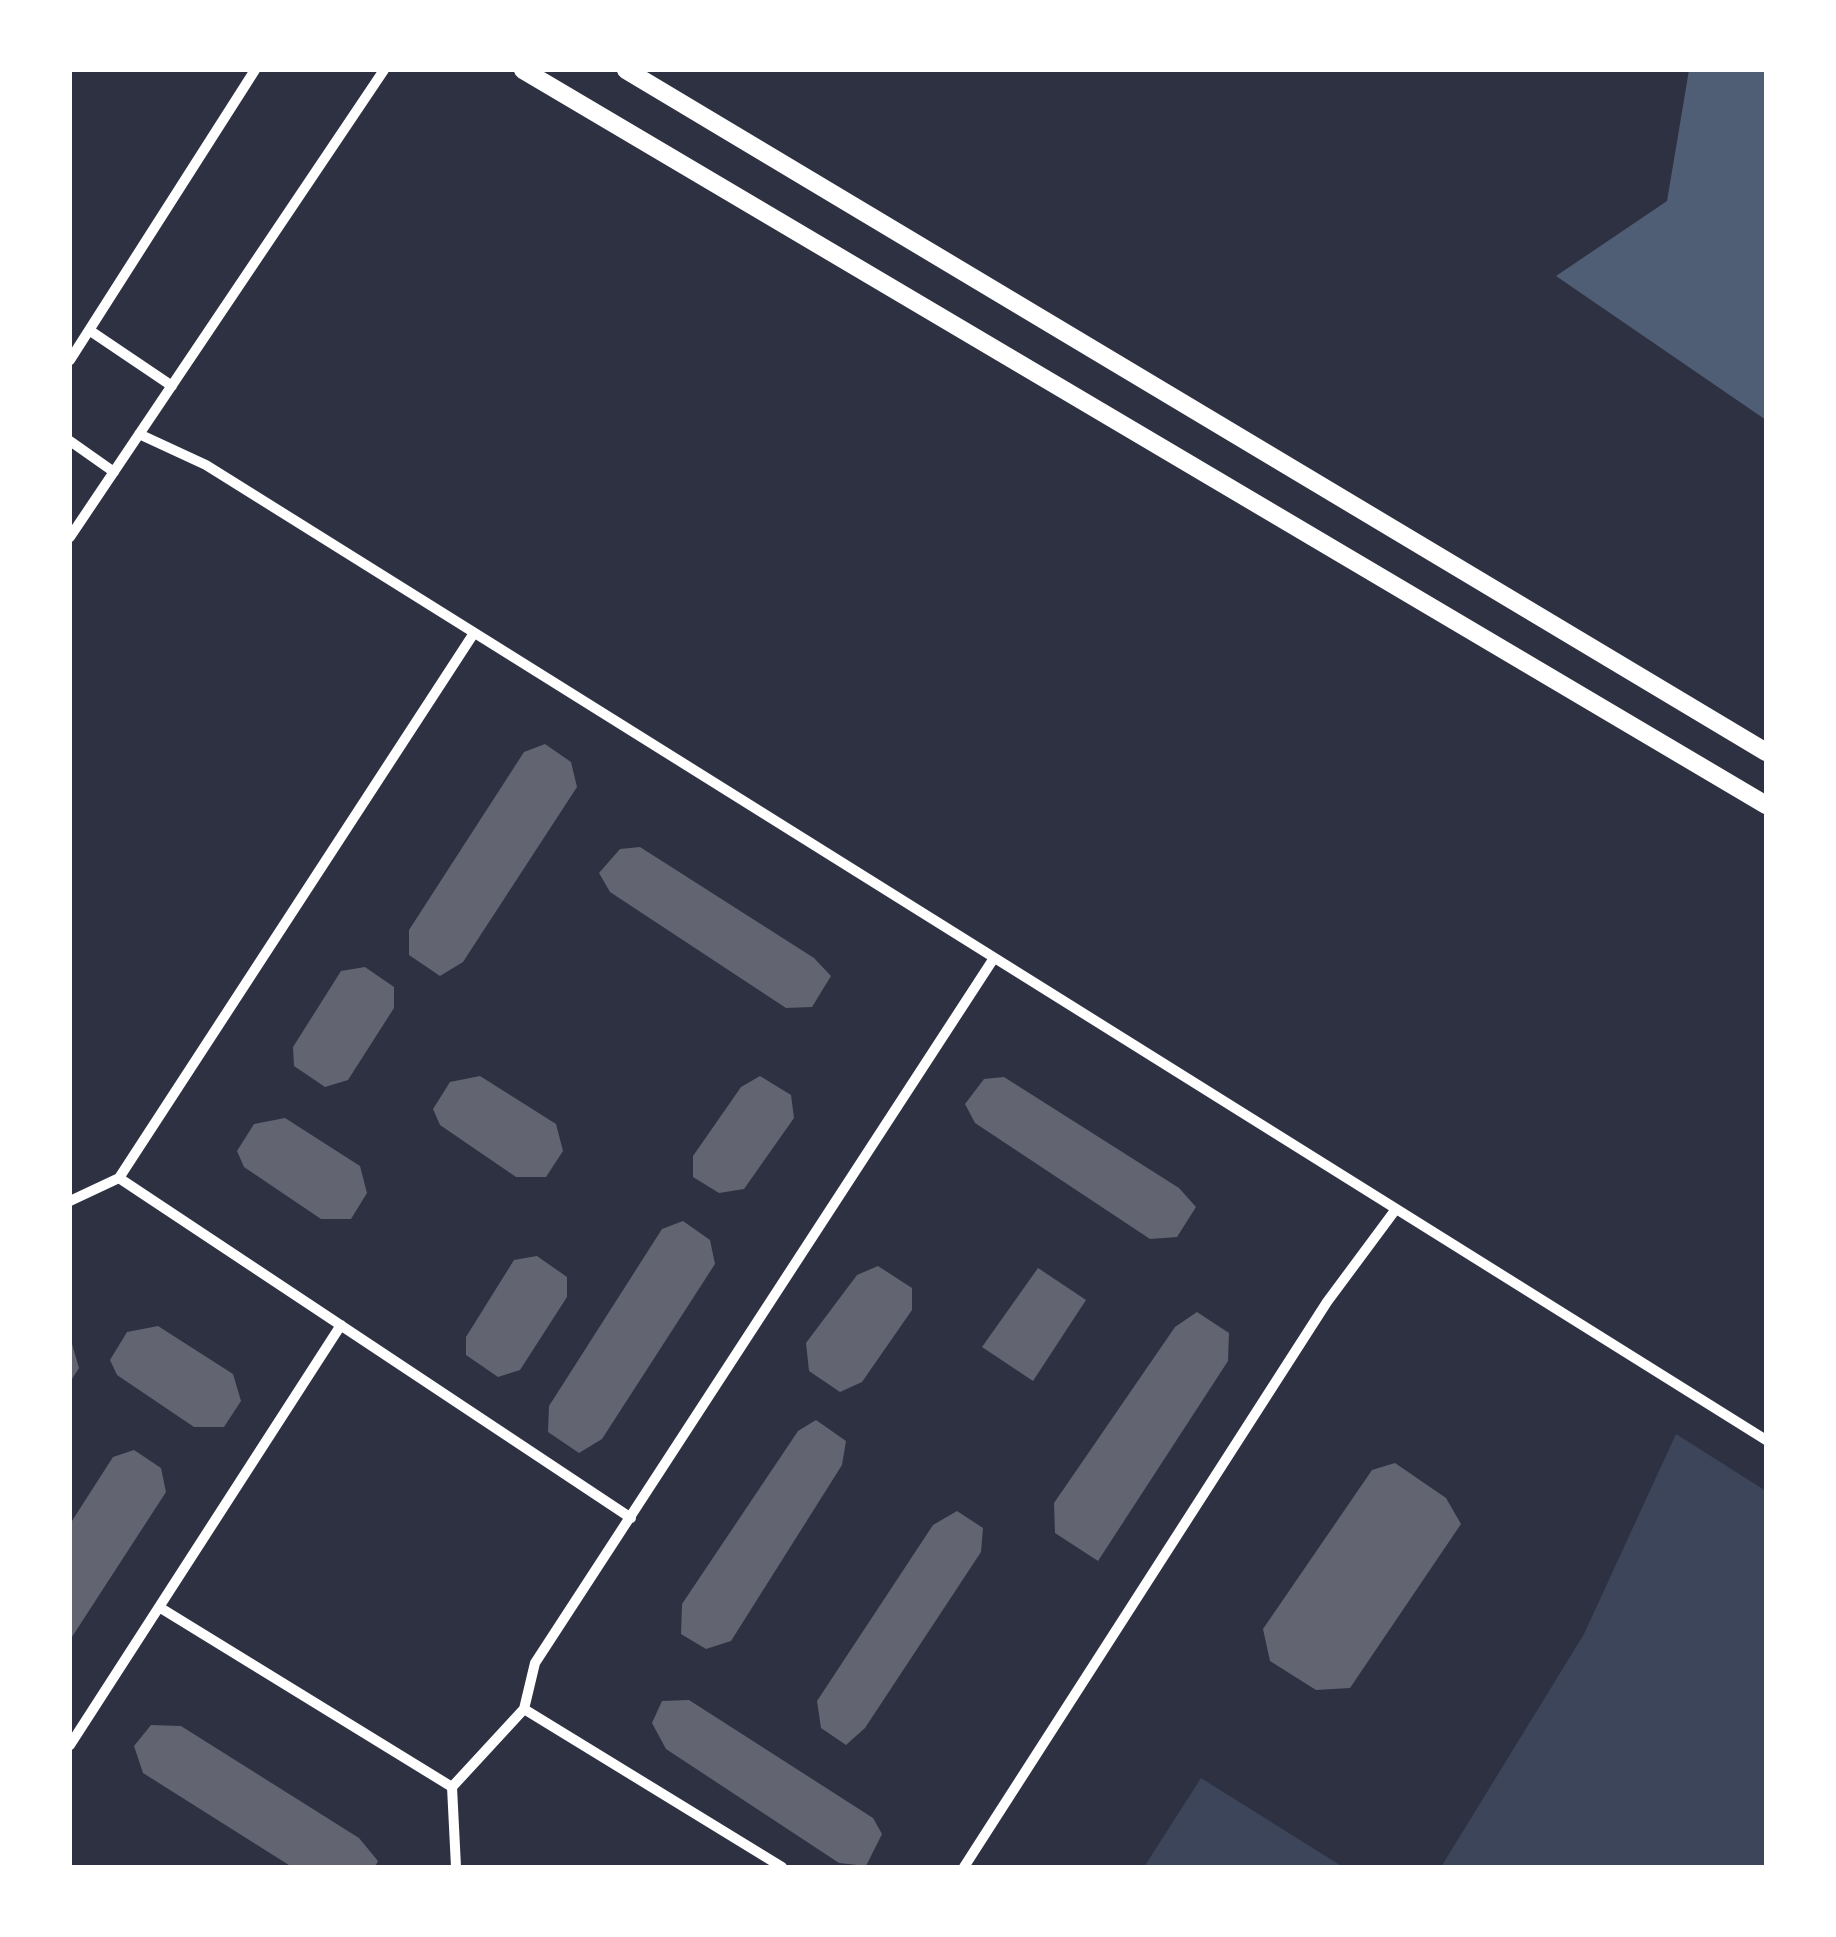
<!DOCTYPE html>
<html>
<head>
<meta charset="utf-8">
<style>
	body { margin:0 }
	#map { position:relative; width:1836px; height:1937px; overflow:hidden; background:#2d3142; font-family:Lora,serif }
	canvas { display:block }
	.frame { position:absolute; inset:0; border:72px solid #fff; pointer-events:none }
</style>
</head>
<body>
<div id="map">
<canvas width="1836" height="1937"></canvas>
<div class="frame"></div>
</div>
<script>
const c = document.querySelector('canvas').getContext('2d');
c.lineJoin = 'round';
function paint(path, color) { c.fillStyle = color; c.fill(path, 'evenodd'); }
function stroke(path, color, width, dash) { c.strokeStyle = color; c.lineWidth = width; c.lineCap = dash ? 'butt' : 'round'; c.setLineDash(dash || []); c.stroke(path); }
const green = new Path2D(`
	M1676,1434L1766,1491V1867H1441L1584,1634Z
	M1201,1778L1343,1867H1144Z`);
const water = new Path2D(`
	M1689,70H1766V420L1556,276L1667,201Z`);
const building = new Path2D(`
	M545,744L571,762L577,787L463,962L440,976L409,955V930L524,752Z
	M640,847L814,958L831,976L812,1007L786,1008L610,892L599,873L620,849Z
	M365,967L394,987V1008L348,1080L325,1087L294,1066L293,1047L341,971Z
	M480,1076L556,1124L563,1151L546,1177H516L440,1125L433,1109L450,1082Z
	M760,1076L791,1095L794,1118L744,1189L719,1193L693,1177V1156L741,1087Z
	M1004,1077L1179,1188L1196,1207L1177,1237L1150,1239L975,1123L965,1104L984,1079Z
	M285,1118L360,1166L367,1193L351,1219H321L244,1167L237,1151L254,1124Z
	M683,1221L710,1240L715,1264L602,1439L579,1453L548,1432L549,1406L662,1229Z
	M537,1256L567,1277V1297L520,1370L498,1377L466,1355V1337L514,1260Z
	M878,1266L912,1288V1310L862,1382L840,1392L809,1371L806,1343L857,1275Z
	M1038,1268L1086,1300L1033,1381L982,1347Z
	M1197,1312L1229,1333L1228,1361L1098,1561L1055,1533L1054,1503L1175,1327Z
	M158,1326L233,1374L241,1401L224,1427H194L117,1375L110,1360L127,1332Z
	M70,1337L79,1368L70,1382Z
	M816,1420L846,1441L842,1465L731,1641L706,1649L681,1634L682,1604L798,1431Z
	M134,1450L161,1468L166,1492L70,1640V1524L113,1457Z
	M1395,1463L1446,1498L1461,1524L1350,1688L1316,1690L1270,1661L1263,1629L1372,1470Z
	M957,1511L983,1528L981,1552L865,1728L846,1745L821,1728L817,1701L933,1525Z
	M689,1700L873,1818L882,1834L866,1866L839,1863L666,1749L652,1723L662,1701Z
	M151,1725L181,1726L359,1838L378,1861L375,1867H292L143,1773L134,1746Z`);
const minor = new Path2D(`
	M89,330L172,386
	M70,360L255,70
	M139,434L206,465L1766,1440
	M70,441L114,472
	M70,537L384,70
	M119,1178L631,1518
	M70,1201L119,1178L474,633
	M159,1607L452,1787
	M524,1709L782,1867
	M70,1745L341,1325
	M456,1867L452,1787L524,1709L535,1663L994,958
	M964,1867L1327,1302L1396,1209`);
const tertiary = new Path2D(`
	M523,70L1766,805
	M626,70L1766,752`);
paint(green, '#3c4559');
paint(water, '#4f5d75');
paint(building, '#626471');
stroke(minor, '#fff', 10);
stroke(tertiary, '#fff', 18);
</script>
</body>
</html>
